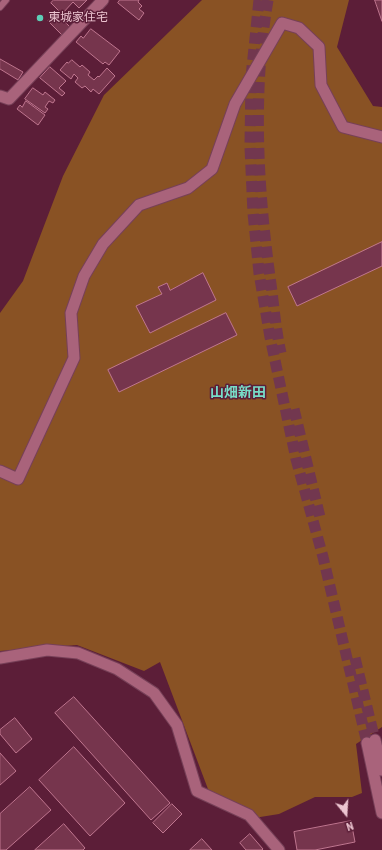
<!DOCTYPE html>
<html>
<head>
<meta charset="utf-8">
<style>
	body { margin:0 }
	#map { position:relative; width:382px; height:850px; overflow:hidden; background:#5c1e38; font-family:"Roboto Condensed",sans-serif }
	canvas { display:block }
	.north { position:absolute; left:326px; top:794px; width:40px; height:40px; -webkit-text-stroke:3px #5c1e38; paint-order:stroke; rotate:162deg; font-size:11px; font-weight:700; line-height:16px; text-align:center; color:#edc5d1 }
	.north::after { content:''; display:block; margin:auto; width:14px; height:18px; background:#edc5d1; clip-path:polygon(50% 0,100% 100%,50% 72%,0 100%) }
</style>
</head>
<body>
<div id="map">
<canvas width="382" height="850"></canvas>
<div class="north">N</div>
</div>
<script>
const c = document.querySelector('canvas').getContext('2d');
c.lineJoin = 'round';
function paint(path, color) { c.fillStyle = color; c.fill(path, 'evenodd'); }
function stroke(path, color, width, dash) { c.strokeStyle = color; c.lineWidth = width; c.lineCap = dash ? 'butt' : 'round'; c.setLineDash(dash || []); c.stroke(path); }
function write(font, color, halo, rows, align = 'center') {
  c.font = font + ' "Roboto Condensed","Noto Sans JP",sans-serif'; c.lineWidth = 3; c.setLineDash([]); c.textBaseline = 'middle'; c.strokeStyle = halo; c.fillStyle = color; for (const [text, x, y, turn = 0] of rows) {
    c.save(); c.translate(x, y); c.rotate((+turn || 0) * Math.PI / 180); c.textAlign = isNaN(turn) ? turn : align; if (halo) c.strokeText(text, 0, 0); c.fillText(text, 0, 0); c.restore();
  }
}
const forest = new Path2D(`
	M202,0H349L337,47L373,106L382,107V727L356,744L362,793L352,797H315L279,814L254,818L211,797L160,662L144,671L77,645L0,651V313L23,281L63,176L104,95Z`);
const building = new Path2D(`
	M54,0H87L79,8L73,2L62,14L51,3Z
	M120,0H139L138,2L142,6L139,9L144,13L139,20L118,3Z
	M375,0H382V21Z
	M52,18L57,22L61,18L71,28L63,36L48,21Z
	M91,29L120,51L109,65L105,62L103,64L76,42L81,36L83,38Z
	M0,59L23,72L18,80L0,69Z
	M72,60L80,67L82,65L90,72L88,75L94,80L98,76L99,77L107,68L115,76L99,94L93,89L91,92L85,86L82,88L75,82L78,78L74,74L71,79L60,70L67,62L68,63Z
	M50,67L66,81L59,88L65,93L62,96L40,78Z
	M33,88L43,95L45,92L55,100L53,103L49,101L45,107L48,109L45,113L25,99Z
	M26,101L45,115L38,125L17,109L20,105L22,107Z
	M382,242V266L297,306L288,287Z
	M203,273L216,300L150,333L136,306L162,294L158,287L167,283L170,290Z
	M226,313L237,335L119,392L108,370Z
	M74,697L170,803L151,820L55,713Z
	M15,718L32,739L16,753L0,734V730Z
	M74,747L125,803L90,836L39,780Z
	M0,753L16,771L0,785Z
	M30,787L51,810L6,850H0V814Z
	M172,804L182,814L163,833L153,823Z
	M351,821L355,842L315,850H297L294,832Z
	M64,824L85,848L83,850H35Z
	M250,834L263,849L262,850H246L240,843Z
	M202,839L212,850H190Z`);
const tertiaryTunnel = new Path2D(`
	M259,0L251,77L250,147L253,213L259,273L270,337L296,459L323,557L367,743
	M268,0C252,93 258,192 271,284C274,307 276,331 281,353
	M294,409L320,517
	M355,658L375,740`);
const service = new Path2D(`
	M0,7L6,0`);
const minor = new Path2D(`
	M0,96L9,99L103,0
	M0,471L18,479L74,358L71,313L84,276L103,244L139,205L188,188L212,169L235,104L282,23L299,28L319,47L321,85L343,127L382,137
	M0,658L47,650L78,653L117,669L154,693L177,725L197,791L249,815L279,850`);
const tertiary = new Path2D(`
	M375,740L382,770
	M367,743L382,813`);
const markers = [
	[40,18,4,"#5eceb7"]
];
const poiNames = [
	["東城家住宅",48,18]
];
const quarterNames = [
	["山畑新田",238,393]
];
paint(forest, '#895224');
paint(building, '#76354d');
stroke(building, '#bf768f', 1);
stroke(tertiaryTunnel, '#72374f', 11, [11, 5.5]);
stroke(service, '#774058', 8);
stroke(minor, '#774058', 13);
stroke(tertiary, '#774058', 13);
stroke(service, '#a9637b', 6);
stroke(minor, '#a9637b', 11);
stroke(tertiary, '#a9637b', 11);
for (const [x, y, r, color] of markers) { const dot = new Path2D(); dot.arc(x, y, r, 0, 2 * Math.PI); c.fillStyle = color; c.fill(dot); stroke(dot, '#5c1e38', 1.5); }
write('12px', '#edc5d1', '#5c1e38', poiNames, 'left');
write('bold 14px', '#78dcc7', '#5c1e38', quarterNames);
</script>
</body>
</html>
